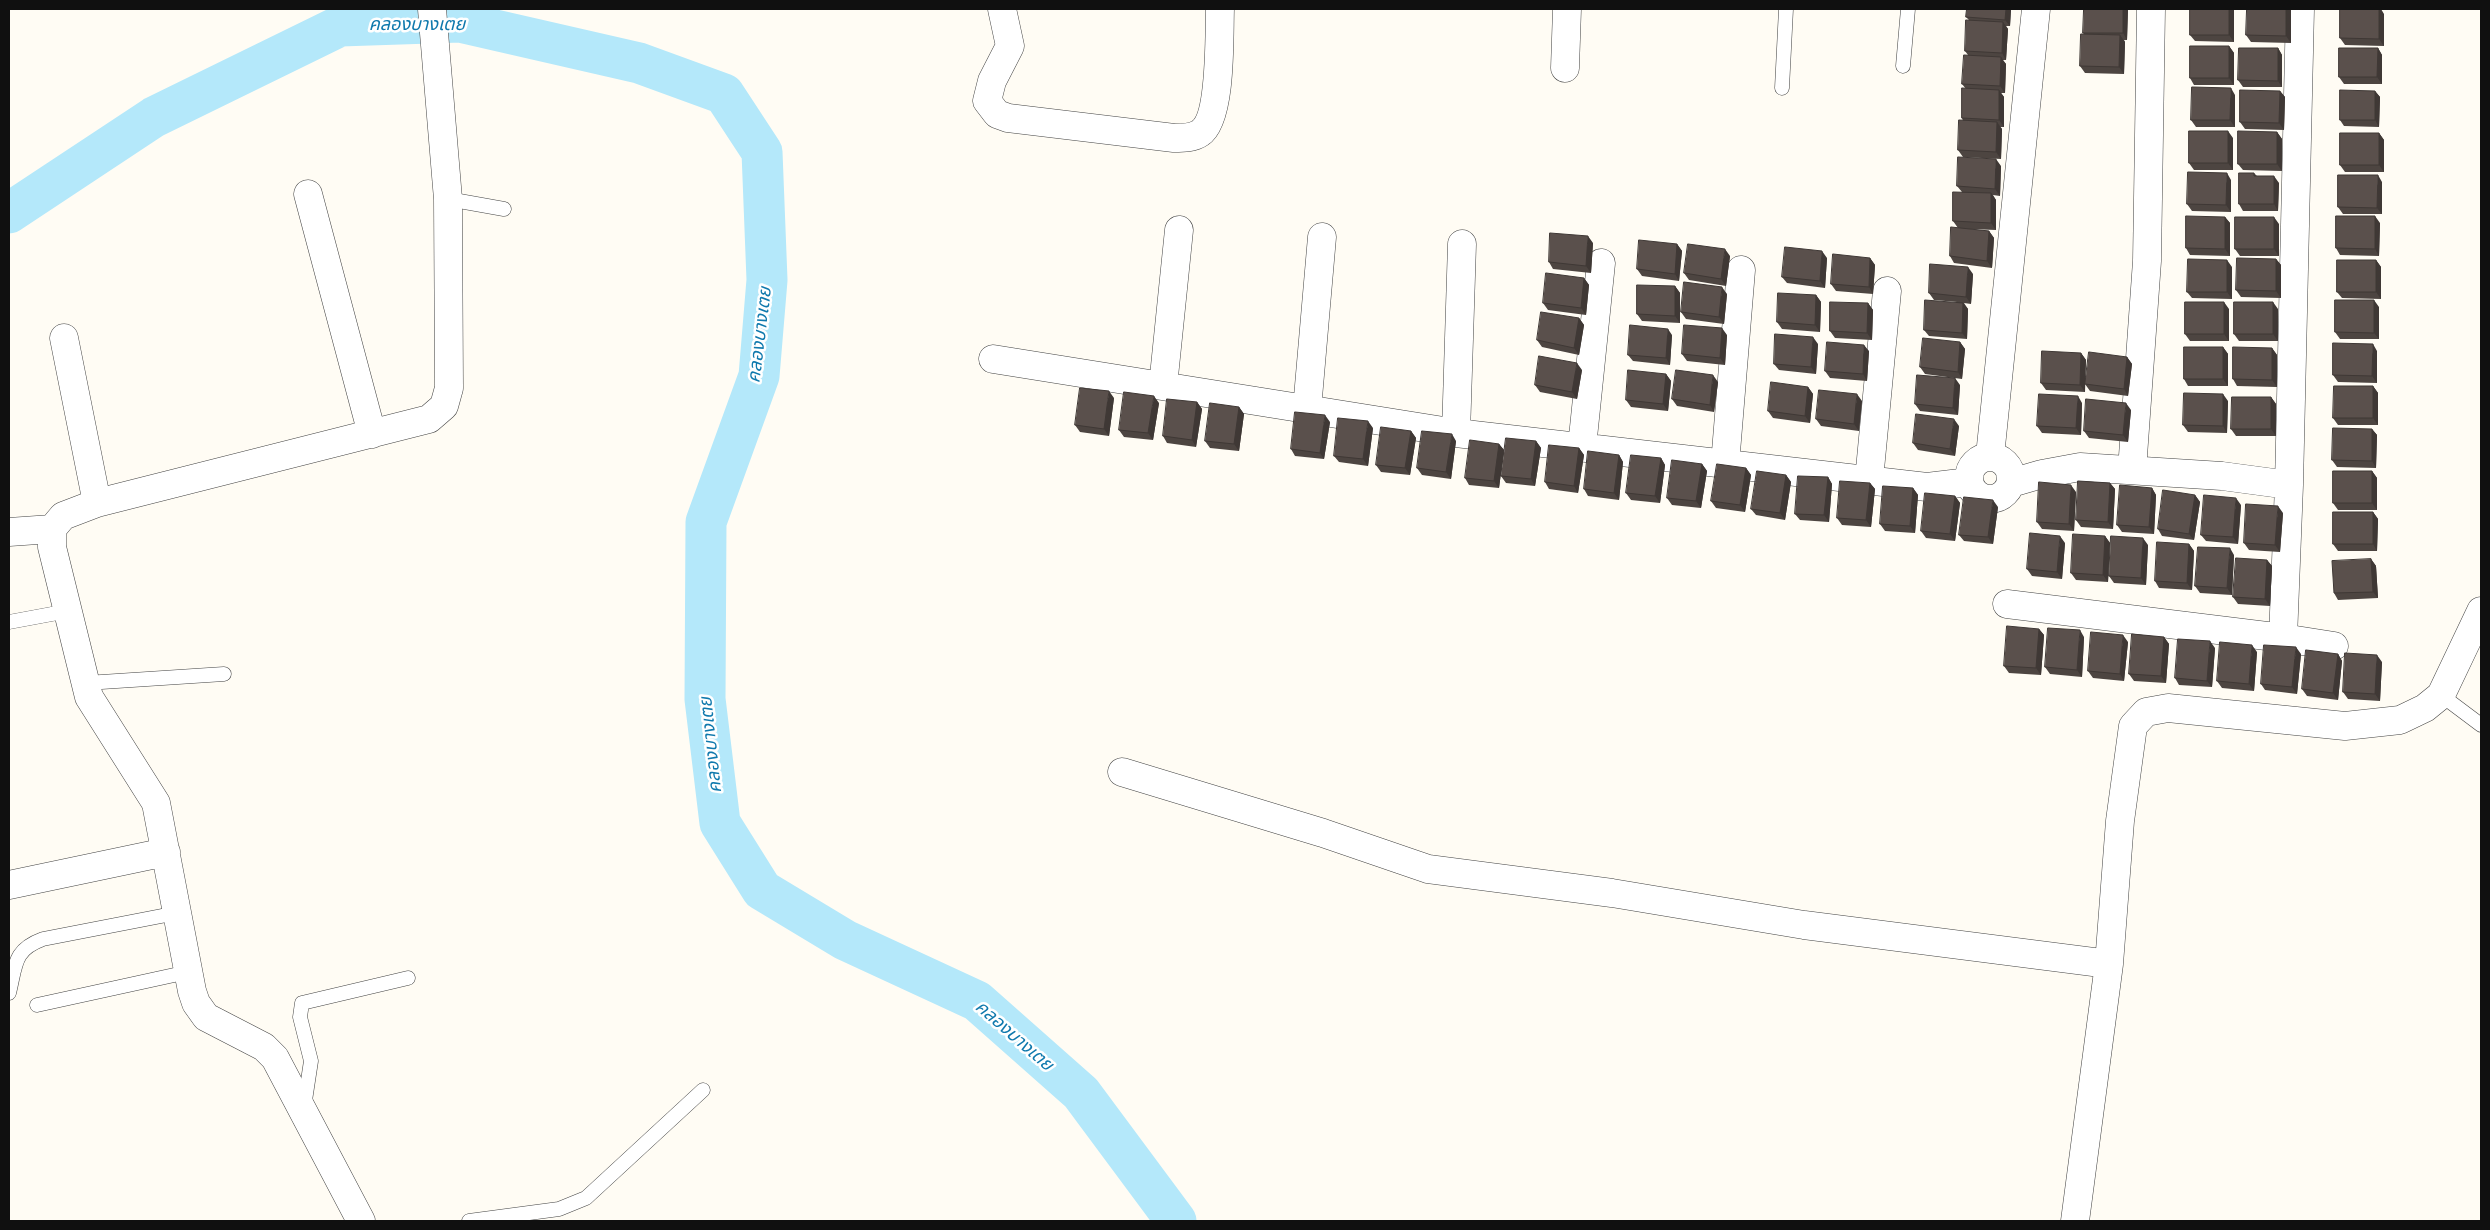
<!DOCTYPE html>
<html>
<head>
<meta charset="utf-8">
<style>
	body { margin:0 }
	#map { position:relative; width:2490px; height:1230px; overflow:hidden; background:#fffcf4; font-family:Literata,serif }
	canvas { display:block }
	.frame { position:absolute; inset:0; border:10px solid #101010; pointer-events:none }
</style>
</head>
<body>
<div id="map">
<canvas width="2490" height="1230"></canvas>
<div class="frame"></div>
</div>
<script>
const c = document.querySelector('canvas').getContext('2d');
c.lineJoin = 'round';
function stroke(path, color, width, dash) { c.strokeStyle = color; c.lineWidth = width; c.lineCap = dash ? 'butt' : 'round'; c.setLineDash(dash || []); c.stroke(path); }
function paint(path, color) { c.fillStyle = color; c.fill(path, 'evenodd'); }
function write(font, color, halo, rows, align = 'center') {
  c.font = font + ' Literata,"Noto Sans Thai",serif'; c.lineWidth = 5; c.setLineDash([]); c.textBaseline = 'middle'; c.strokeStyle = halo; c.fillStyle = color; for (const [text, x, y, turn = 0] of rows) {
    c.save(); c.translate(x, y); c.rotate((+turn || 0) * Math.PI / 180); c.textAlign = isNaN(turn) ? turn : align; if (halo) c.strokeText(text, 0, 0); c.fillText(text, 0, 0); c.restore();
  }
}
const river = new Path2D(`
	M9,213L154,117L340,26L460,22L639,63L724,94L762,152L767,280L759,376L706,522L705,699L720,823L762,890L845,940L977,1001L1081,1093L1176,1221`);
const lane = new Path2D(`
	M1903,66L1908,9
	M1782,88L1786,9
	M448,199L504,209
	M9,622L68,611
	M86,683L224,674
	M2441,695L2481,725
	M9,993C16,965 13,950 43,939L177,913
	M37,1005L188,972
	M304,1107L311,1061L300,1017L302,1003L408,978
	M469,1221L559,1209L586,1198L703,1090`);
const street = new Path2D(`
	M1002,9L1010,46L992,81L987,101L997,114L1008,118L1174,138C1183,138 1193,138 1200,133C1222,119 1219,34 1220,9
	M1565,68L1567,9
	M308,194L372,434
	M64,338L97,503
	M993,359L1456,433L1927,487L1969,482
	M1163,386L1179,230
	M1307,409L1322,237
	M1456,433L1462,244
	M1582,447L1601,263
	M1990,456L2036,9
	M1969 478a21 21 0 1 1 42 0a21 21 0 1 1-42 0Z
	M1725,464L1741,270
	M2132,470L2147,261L2151,9
	M1869,480L1887,291
	M2011,483L2042,474L2080,467L2222,476L2289,485L2283,638
	M2289,485L2300,9
	M52,529V547L89,697L156,803L192,991L196,1003L206,1017L264,1047L275,1058L361,1221
	M9,532L52,529L63,516L97,503L429,419L444,406L449,388L448,199L432,9
	M2007,604L2283,638L2334,646
	M1122,772L1323,833L1428,869L1612,893L1804,925L2109,964
	M9,885L166,852
	M2075,1221L2109,964L2120,821L2133,726L2146,712L2168,708L2345,726L2400,720L2425,708L2441,695L2481,611`);
const wall = new Path2D(`
	M1967,9H2011L2010,26H2006L2008,29L2006,60H2002L2006,64L2005,93H2001L2004,97V127H2000L2002,129L2001,159L1963,157L1958,150L1963,121L1962,118L1966,89L1962,84L1968,55L1965,51L1969,20L1966,17Z
	M2128,9L2127,40H2124L2125,42L2124,74L2085,73L2080,66L2084,34L2083,33Z
	M2234,10V42L2195,41L2190,35Z
	M2291,10V43L2251,42L2246,35Z
	M2384,14V46L2345,45L2340,38Z
	M2229,46L2234,53V85H2194L2190,78Z
	M2278,48L2282,55V87H2243L2238,80Z
	M2378,48L2382,55V84H2344L2339,77Z
	M2280,91L2285,97L2284,130L2245,129L2240,122Z
	M2375,91L2380,97L2379,127L2344,126L2340,120Z
	M2235,95V127H2196L2191,120Z
	M2277,132L2282,139V171L2243,170L2238,164Z
	M2379,133L2384,140V172H2345L2340,165Z
	M2233,138V170H2194L2189,163Z
	M2001,166L2000,196L1993,195L1996,200V230L1969,229L1989,231L1994,238L1992,268L1954,263L1950,256L1958,228L1953,221L1962,192L1957,186Z
	M2254,173L2257,176L2279,183L2278,211H2243L2239,204Z
	M2231,180V212L2192,211L2187,204Z
	M2382,182V214H2343L2338,207Z
	M2225,217L2230,223V256L2190,255L2186,248Z
	M2380,223L2379,256L2340,255L2336,248Z
	M2279,224V256H2240L2235,249Z
	M1593,243L1591,273L1553,269L1549,262Z
	M1677,244L1682,251L1679,281L1642,276L1637,269Z
	M1730,256L1726,286L1689,280L1684,273Z
	M1827,258L1825,288L1787,283L1782,277Z
	M1870,258L1875,265L1873,294L1836,291L1831,284Z
	M2276,259L2281,265V298L2241,297L2236,290Z
	M2376,260L2381,267V299L2342,298L2337,292Z
	M2232,267V299L2192,298L2187,292Z
	M1973,274L1971,304L1964,303L1968,309L1967,339L1929,336L1924,330L1957,302L1934,300L1929,293Z
	M1584,278L1589,285L1586,315L1548,310L1543,303Z
	M1675,286L1680,293V323L1642,321L1637,314Z
	M1727,294L1724,324L1686,319L1681,312Z
	M1816,295L1821,302L1820,332L1782,329L1777,322Z
	M1868,303L1873,310L1872,340L1835,338L1830,331Z
	M2379,307V339H2340L2335,332Z
	M2229,309V341H2190L2185,334Z
	M2278,309V341H2239L2234,334Z
	M1579,318L1584,325L1579,355L1542,347L1537,340Z
	M1672,335L1670,365L1633,361L1628,355Z
	M1727,335L1725,365L1687,361L1682,354Z
	M1960,342L1965,349L1962,379L1925,374L1920,367Z
	M1818,344L1816,374L1779,370L1774,364Z
	M2223,347L2228,354V386H2188L2184,379Z
	M2272,348L2277,355V387L2237,386L2233,379Z
	M1869,351L1867,381L1830,378L1825,371Z
	M2377,351V383L2338,382L2333,375Z
	M2081,353L2086,360L2085,378L2127,357L2132,364L2128,396L2090,391L2085,384V392L2046,390L2041,383Z
	M1582,370L1577,399L1540,392L1535,385Z
	M1666,374L1671,381L1668,411L1631,407L1626,400Z
	M1718,382L1714,412L1677,406L1672,399Z
	M1960,385L1958,415L1920,411L1915,404Z
	M2373,386L2378,393V425H2338L2333,418Z
	M1808,387L1813,394L1810,423L1773,418L1768,411Z
	M2271,397L2276,404V436H2236L2231,429Z
	M1114,398L1109,436L1080,432L1075,425Z
	M1862,401L1859,431L1821,426L1816,419Z
	M2228,401L2227,433L2188,432L2183,425Z
	M1197,402L1202,409L1196,447L1167,443L1163,436Z
	M1159,403L1153,440L1124,437L1119,430Z
	M2082,403L2081,435L2042,433L2037,426Z
	M1239,407L1244,414L1239,451L1210,448L1205,441Z
	M2131,410L2128,442L2089,438L2084,431Z
	M1330,422L1324,459L1295,456L1291,449Z
	M1959,426L1955,456L1918,450L1913,443Z
	M1373,428L1368,466L1339,462L1334,456Z
	M2372,429L2377,435L2376,468L2337,467L2332,460Z
	M1411,431L1416,438L1410,475L1381,472L1376,465Z
	M1456,441L1451,479L1422,475L1417,468Z
	M1536,441L1541,448L1535,486L1506,483L1501,476Z
	M1499,444L1504,450L1499,488L1469,485L1465,478Z
	M1579,448L1584,455L1578,493L1549,489L1545,482Z
	M1619,455L1623,462L1619,500L1588,496L1584,489Z
	M1661,458L1665,465L1660,503L1631,500L1626,493Z
	M1702,464L1707,471L1701,508L1672,505L1667,498Z
	M1746,468L1751,475L1745,512L1716,508L1711,501Z
	M2372,471L2377,478V510H2338L2333,503Z
	M1786,475L1791,482L1785,520L1756,515L1751,509Z
	M1828,477L1832,484L1829,522L1800,520L1795,514Z
	M1870,483L1875,489L1871,527L1842,525L1837,518Z
	M2110,483L2115,489L2113,529L2081,527L2076,520Z
	M1913,488L1918,495L1915,533L1885,531L1880,524Z
	M2152,488L2156,495L2154,534L2122,532L2117,525Z
	M2076,492L2074,531L2042,529L2037,522Z
	M2195,495L2200,502L2194,540L2162,536L2158,529Z
	M1955,496L1960,503L1955,541L1926,538L1921,531Z
	M2241,505L2238,544L2206,541L2201,535Z
	M1998,507L1993,544L1964,541L1959,535Z
	M2373,512L2378,519L2377,551H2338L2333,544Z
	M2283,513L2280,552L2249,550L2244,543Z
	M2105,536L2110,543L2108,582L2076,580L2071,573Z
	M2065,543L2062,579L2032,576L2027,569Z
	M2189,544L2194,551L2192,590L2159,588L2155,581Z
	M2148,545L2146,585L2114,583L2109,576Z
	M2234,555L2232,595L2200,593L2195,586Z
	M2371,559L2376,566L2378,598L2338,600L2334,593Z
	M2267,560L2272,566L2270,606L2238,604L2233,597Z
	M2039,629L2044,635L2041,675L2009,673L2004,666Z
	M2084,637L2082,677L2050,674L2045,667Z
	M2164,637L2169,644L2166,683L2134,681L2129,674Z
	M2128,642L2124,681L2093,678L2088,671Z
	M2215,648L2212,687L2179,685L2175,678Z
	M2257,652L2254,691L2222,688L2217,681Z
	M2301,654L2297,694L2265,690L2261,684Z
	M2338,654L2342,661L2338,700L2307,696L2302,689Z
	M2382,662L2380,701L2348,699L2343,692Z`);
const shadedWall = new Path2D(`
	M2006,9H2011L2010,26L2005,20Z
	M2123,9H2128L2127,40L2123,33Z
	M2229,9H2234V42L2229,35Z
	M2286,9H2290L2291,10V43L2286,36Z
	M2379,9H2381L2384,14V46L2379,39Z
	M2003,22L2008,29L2006,60L2002,53Z
	M2120,35L2125,42L2124,74L2119,67Z
	M2229,46L2234,53V85L2229,78Z
	M2278,48L2282,55V87L2278,81Z
	M2378,48L2382,55V84L2377,77Z
	M2001,57L2006,64L2005,93L2000,86Z
	M2231,88L2235,95V127L2230,120Z
	M1999,90L2004,97V127L1999,120Z
	M2280,91L2285,97L2284,130L2279,123Z
	M2375,91L2380,97L2379,127L2375,120Z
	M1997,122L2002,129L2001,159L1996,152Z
	M2228,131L2233,138V170L2228,163Z
	M2277,132L2282,139V171L2277,164Z
	M2379,133L2384,140V172L2379,165Z
	M1996,159L2001,166L2000,196L1995,189Z
	M2227,173L2231,180V212L2226,205Z
	M2378,175L2382,182V214L2377,208Z
	M2274,176L2279,183L2278,211L2274,204Z
	M1991,193L1996,200V230L1991,223Z
	M2375,216L2380,223L2379,256L2375,249Z
	M2225,217L2230,223V256L2225,249Z
	M2274,217L2279,224V256L2274,249Z
	M1989,231L1994,238L1992,268L1987,261Z
	M1588,236L1593,243L1591,273L1586,266Z
	M1677,244L1682,251L1679,281L1675,274Z
	M1725,249L1730,256L1726,286L1721,279Z
	M1822,251L1827,258L1825,288L1820,281Z
	M1870,258L1875,265L1873,294L1869,287Z
	M2276,259L2281,265V298L2276,291Z
	M2227,260L2232,267V299L2227,292Z
	M2376,260L2381,267V299L2376,292Z
	M1968,267L1973,274L1971,304L1966,297Z
	M1584,278L1589,285L1586,315L1581,308Z
	M1675,286L1680,293V323L1675,316Z
	M1722,287L1727,294L1724,324L1719,317Z
	M1816,295L1821,302L1820,332L1815,325Z
	M2374,300L2379,307V339L2374,333Z
	M2224,302L2229,309V341L2224,334Z
	M2273,302L2278,309V341L2273,334Z
	M1868,303L1873,310L1872,340L1867,333Z
	M1963,303L1968,309L1967,339L1962,333Z
	M1579,318L1584,325L1579,355L1574,348Z
	M1722,328L1727,335L1725,365L1720,358Z
	M1668,329L1672,335L1670,365L1666,358Z
	M1813,337L1818,344L1816,374L1811,367Z
	M1960,342L1965,349L1962,379L1958,372Z
	M2373,344L2377,351V383L2372,376Z
	M1864,345L1869,351L1867,381L1863,374Z
	M2223,347L2228,354V386L2223,379Z
	M2272,348L2277,355V387L2272,380Z
	M2081,353L2086,360L2085,392L2080,385Z
	M2127,357L2132,364L2128,396L2124,389Z
	M1577,363L1582,370L1577,399L1572,392Z
	M1666,374L1671,381L1668,411L1663,404Z
	M1713,375L1718,382L1714,412L1710,405Z
	M1955,378L1960,385L1958,415L1953,408Z
	M2373,386L2378,393V425L2373,418Z
	M1808,387L1813,394L1810,423L1805,416Z
	M1109,391L1114,398L1109,436L1104,429Z
	M1857,394L1862,401L1859,431L1854,424Z
	M2223,394L2228,401L2227,433L2223,426Z
	M1154,396L1159,403L1153,440L1148,433Z
	M2078,396L2082,403L2081,435L2076,428Z
	M2271,397L2276,404V436L2271,429Z
	M1197,402L1202,409L1196,447L1192,440Z
	M2126,403L2131,410L2128,442L2123,435Z
	M1239,407L1244,414L1239,451L1234,444Z
	M1325,415L1330,422L1324,459L1320,453Z
	M1954,419L1959,426L1955,456L1950,449Z
	M1368,421L1373,428L1368,466L1363,459Z
	M2372,429L2377,435L2376,468L2372,461Z
	M1411,431L1416,438L1410,475L1405,468Z
	M1452,434L1456,441L1451,479L1446,472Z
	M1536,441L1541,448L1535,486L1531,479Z
	M1499,444L1504,450L1499,488L1494,481Z
	M1579,448L1584,455L1578,493L1574,486Z
	M1619,455L1623,462L1619,500L1614,493Z
	M1661,458L1665,465L1660,503L1655,496Z
	M1702,464L1707,471L1701,508L1696,501Z
	M1746,468L1751,475L1745,512L1740,505Z
	M2372,471L2377,478V510L2372,503Z
	M1786,475L1791,482L1785,520L1780,513Z
	M1828,477L1832,484L1829,522L1824,515Z
	M1870,483L1875,489L1871,527L1866,520Z
	M2110,483L2115,489L2113,529L2108,522Z
	M2071,485L2076,492L2074,531L2069,524Z
	M1913,488L1918,495L1915,533L1910,526Z
	M2152,488L2156,495L2154,534L2149,527Z
	M2195,495L2200,502L2194,540L2189,534Z
	M1955,496L1960,503L1955,541L1950,534Z
	M2236,498L2241,505L2238,544L2233,537Z
	M1993,500L1998,507L1993,544L1988,537Z
	M2278,506L2283,513L2280,552L2275,545Z
	M2373,512L2378,519L2377,551L2373,544Z
	M2060,536L2065,543L2062,579L2057,572Z
	M2105,536L2110,543L2108,582L2103,575Z
	M2143,538L2148,545L2146,585L2141,578Z
	M2189,544L2194,551L2192,590L2187,583Z
	M2230,548L2234,555L2232,595L2227,588Z
	M2371,559L2376,566L2378,598L2373,592Z
	M2267,560L2272,566L2270,606L2265,599Z
	M2039,629L2044,635L2041,675L2036,668Z
	M2080,630L2084,637L2082,677L2077,670Z
	M2123,635L2128,642L2124,681L2120,674Z
	M2164,637L2169,644L2166,683L2161,676Z
	M2210,641L2215,648L2212,687L2207,681Z
	M2252,645L2257,652L2254,691L2249,684Z
	M2296,647L2301,654L2297,694L2292,687Z
	M2338,654L2342,661L2338,700L2333,693Z
	M2377,655L2382,662L2380,701L2375,694Z`);
const building = new Path2D(`
	M1967,9H2006L2005,20L1966,17Z
	M2084,9H2123V33H2083Z
	M2190,9H2229V35H2190Z
	M2247,9H2286V36L2246,35Z
	M2340,9H2379V39L2340,38Z
	M1966,20L2003,22L2002,53L1965,51Z
	M2081,34L2120,35L2119,67L2080,66Z
	M2190,46H2229V78H2190Z
	M2239,48H2278V81L2238,80Z
	M2339,48H2378L2377,77H2339Z
	M1964,55L2001,57L2000,86L1962,84Z
	M2192,87L2231,88L2230,120H2191Z
	M1962,88L1999,90V120L1962,118Z
	M2240,90L2280,91L2279,123L2240,122Z
	M2340,90L2375,91V120H2340Z
	M1959,120L1997,122L1996,152L1958,150Z
	M2189,131H2228V163H2189Z
	M2238,131L2277,132V164H2238Z
	M2340,133H2379V165H2340Z
	M1958,157L1996,159L1995,189L1957,186Z
	M2188,172L2227,173L2226,205L2187,204Z
	M2239,173H2254V176H2274V204H2239Z
	M2338,175H2378L2377,208L2338,207Z
	M1953,192L1991,193V223L1953,221Z
	M2186,216L2225,217V249L2186,248Z
	M2336,216H2375V249L2336,248Z
	M2235,217H2274V249H2235Z
	M1951,227L1989,231L1987,261L1950,256Z
	M1550,233L1588,236L1586,266L1549,262Z
	M1639,240L1677,244L1675,274L1637,269Z
	M1688,244L1725,249L1721,279L1684,273Z
	M1785,247L1822,251L1820,281L1782,277Z
	M1833,254L1870,258L1869,287L1831,284Z
	M2237,258L2276,259V291L2236,290Z
	M2188,259L2227,260V292H2187Z
	M2337,260H2376V292H2337Z
	M1930,264L1968,267L1966,297L1929,293Z
	M1546,273L1584,278L1581,308L1543,303Z
	M1684,282L1722,287L1719,317L1681,312Z
	M1637,285L1675,286V316L1637,314Z
	M1778,293L1816,295L1815,325L1777,322Z
	M1925,300L1963,303L1962,333L1924,330Z
	M2335,300H2374V333L2335,332Z
	M1830,302L1868,303L1867,333L1830,331Z
	M2185,302H2224V334H2185Z
	M2234,302H2273V334H2234Z
	M1541,312L1579,318L1574,348L1537,340Z
	M1630,325L1668,329L1666,358L1628,355Z
	M1684,325L1722,328L1720,358L1682,354Z
	M1775,334L1813,337L1811,367L1774,364Z
	M1923,338L1960,342L1958,372L1920,367Z
	M1827,342L1864,345L1863,374L1825,371Z
	M2333,343L2373,344L2372,376L2333,375Z
	M2184,347H2223V379H2184Z
	M2233,347L2272,348V380L2233,379Z
	M2042,351L2081,353L2080,385L2041,383Z
	M2089,352L2127,357L2124,389L2085,384Z
	M1539,356L1577,363L1572,392L1535,385Z
	M1628,370L1666,374L1663,404L1626,400Z
	M1676,370L1713,375L1710,405L1672,399Z
	M1917,375L1955,378L1953,408L1915,404Z
	M1771,382L1808,387L1805,416L1768,411Z
	M2334,386H2373V418H2333Z
	M1080,388L1109,391L1104,429L1075,425Z
	M1819,390L1857,394L1854,424L1816,419Z
	M1124,392L1154,396L1148,433L1119,430Z
	M2184,393L2223,394V426L2183,425Z
	M2039,394L2078,396L2076,428L2037,426Z
	M2232,397H2271V429H2231Z
	M1167,399L1197,402L1192,440L1163,436Z
	M2086,399L2126,403L2123,435L2084,431Z
	M1210,403L1239,407L1234,444L1205,441Z
	M1295,412L1325,415L1320,453L1291,449Z
	M1916,414L1954,419L1950,449L1913,443Z
	M1338,418L1368,421L1363,459L1334,456Z
	M1381,427L1411,431L1405,468L1376,465Z
	M2333,428L2372,429V461L2332,460Z
	M1422,431L1452,434L1446,472L1417,468Z
	M1506,438L1536,441L1531,479L1501,476Z
	M1470,440L1499,444L1494,481L1465,478Z
	M1549,445L1579,448L1574,486L1545,482Z
	M1588,451L1619,455L1614,493L1584,489Z
	M1631,455L1661,458L1655,496L1626,493Z
	M1672,460L1702,464L1696,501L1667,498Z
	M1717,464L1746,468L1740,505L1711,501Z
	M1757,471L1786,475L1780,513L1751,509Z
	M2333,471H2372V503H2333Z
	M1798,476L1828,477L1824,515L1795,514Z
	M1840,481L1870,483L1866,520L1837,518Z
	M2078,481L2110,483L2108,522L2076,520Z
	M2039,482L2071,485L2069,524L2037,522Z
	M2120,485L2152,488L2149,527L2117,525Z
	M1883,486L1913,488L1910,526L1880,524Z
	M2163,490L2195,495L2189,534L2158,529Z
	M1925,493L1955,496L1950,534L1921,531Z
	M2204,495L2236,498L2233,537L2201,535Z
	M1964,497L1993,500L1988,537L1959,535Z
	M2246,504L2278,506L2275,545L2244,543Z
	M2333,512H2373V544H2333Z
	M2030,533L2060,536L2057,572L2027,569Z
	M2073,534L2105,536L2103,575L2071,573Z
	M2111,536L2143,538L2141,578L2109,576Z
	M2157,542L2189,544L2187,583L2155,581Z
	M2198,547L2230,548L2227,588L2195,586Z
	M2236,558L2267,560L2265,599L2233,597Z
	M2371,559L2373,592L2334,593L2332,561Z
	M2007,626L2039,629L2036,668L2004,666Z
	M2048,628L2080,630L2077,670L2045,667Z
	M2091,632L2123,635L2120,674L2088,671Z
	M2132,634L2164,637L2161,676L2129,674Z
	M2178,639L2210,641L2207,681L2175,678Z
	M2220,642L2252,645L2249,684L2217,681Z
	M2264,645L2296,647L2292,687L2261,684Z
	M2306,650L2338,654L2333,693L2302,689Z
	M2345,653L2377,655L2375,694L2343,692Z`);
const waterNames = [
	["คลองบางเตย",417,25],
	["คลองบางเตย",760,335,-83],
	["คลองบางเตย",711,745,-96],
	["คลองบางเตย",1014,1036,41]
];
stroke(river, '#b4e8fa', 41);
stroke(lane, '#434343', 15);
stroke(street, '#434343', 29);
stroke(lane, '#fff', 14);
stroke(street, '#fff', 28);
paint(wall, '#4d4541');
paint(shadedWall, '#3f3835');
paint(building, '#5a504c');
stroke(building, '#3f3835', 1);
write('italic 18px', '#0f79ad', '#fff', waterNames);
</script>
</body>
</html>
